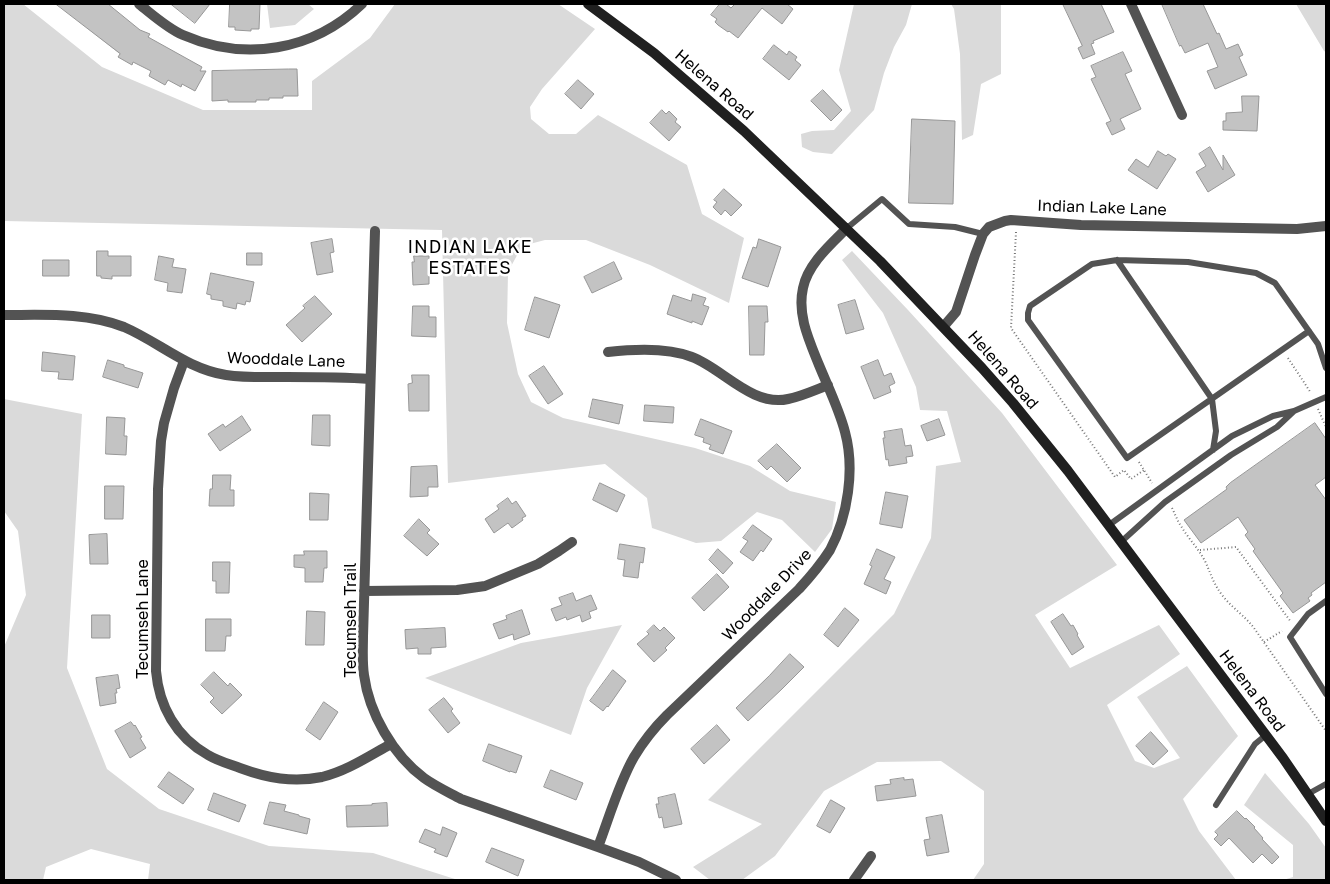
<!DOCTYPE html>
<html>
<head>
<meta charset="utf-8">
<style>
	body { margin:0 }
	#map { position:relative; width:1330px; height:884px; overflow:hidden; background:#fff; font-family:"Golos Text",sans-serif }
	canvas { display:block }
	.frame { position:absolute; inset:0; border:5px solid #000; pointer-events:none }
</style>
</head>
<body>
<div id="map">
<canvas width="1330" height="884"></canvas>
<div class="frame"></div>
</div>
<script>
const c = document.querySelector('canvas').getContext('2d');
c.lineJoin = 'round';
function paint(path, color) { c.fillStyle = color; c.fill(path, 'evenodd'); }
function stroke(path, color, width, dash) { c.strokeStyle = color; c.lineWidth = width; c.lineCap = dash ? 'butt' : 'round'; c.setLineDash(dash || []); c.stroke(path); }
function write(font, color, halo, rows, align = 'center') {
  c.font = font + ' "Golos Text",sans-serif'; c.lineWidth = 5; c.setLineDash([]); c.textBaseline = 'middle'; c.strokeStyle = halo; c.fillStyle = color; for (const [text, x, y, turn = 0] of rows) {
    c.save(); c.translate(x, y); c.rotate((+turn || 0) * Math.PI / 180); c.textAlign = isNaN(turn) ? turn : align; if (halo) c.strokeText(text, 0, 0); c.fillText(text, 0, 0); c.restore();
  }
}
const green = new Path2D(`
	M4,4H23L102,67L203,110H312V81L370,38L395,4H558L595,29L542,89L530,107L531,119L549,134H576L598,115L687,165L702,214L744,238L729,303L650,265L586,240H545L522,246L508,272L507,323L518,374L531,402L563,418L695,448L750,466L790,491L836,502L832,529L815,552L782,520L757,512L721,541L696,543L652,528L647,498L605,464L448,483L442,230L4,221Z
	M267,4H308L314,9L295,25L270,28Z
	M854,4H912L906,25L894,47L884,73L874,110L832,154L813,152L802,147L801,134L812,131L834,130L851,111L839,70Z
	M951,4H1001V74L981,84L973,135L962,140L960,54L954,9Z
	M1296,4H1326V52L1324,51Z
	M852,251L908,310L1002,413L1117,565L1035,615L1070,668L1159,625L1180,654L1107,705L1135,761L1154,768L1180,758L1137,697L1187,666L1238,736L1183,799L1199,831L1236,880H973L984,864V791L941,761L877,762L824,791L775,856L742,880H710L693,867L762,824L708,800L894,614L931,538L936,466L961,462L947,411L920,410L916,387L883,313L842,260Z
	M4,399L82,414L67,668L107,769L159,809L269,846L373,853L458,880H148L150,864L91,849L46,867L43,880H4V647L26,595L18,531L4,511Z
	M622,625L587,688L571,735L425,678L521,643Z
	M1265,773L1309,824L1326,848V880H1283L1293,877V845L1244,805Z`);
const building = new Path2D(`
	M56,4H108L140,30L150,34L148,37L202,67L200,71H206L195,91L182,84L181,87L168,80L165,85L149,76L151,71L133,62L132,65L118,57L120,54Z
	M171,4H210L195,23Z
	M230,4H260L259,29H251V31L235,30V27H229Z
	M720,4H726L731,8L735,4H787L793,9L782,24L762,8L738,38L729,31L728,32L718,25L715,22L717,19L711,15Z
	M1063,4H1101L1114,32L1093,41L1094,43L1091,44L1095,54L1083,59L1078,48L1082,46Z
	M1162,4H1203L1217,34L1219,33L1226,49L1238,44L1243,55L1239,57L1247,75L1215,89L1207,71L1218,67L1208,43L1185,53L1181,45L1180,46Z
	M774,45L787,55L789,51L797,57L795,60L801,65L789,80L763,59Z
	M1123,52L1132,71L1125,74L1141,109L1120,119L1125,129L1112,135L1106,123L1111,121L1091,79L1096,77L1091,66Z
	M289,69H297L298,96H283V98H269V100H256V102H228V100L212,101V71Z
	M578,80L594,94L581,109L565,94Z
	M823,90L842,110L831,121L811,101Z
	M1242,96H1259L1257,131L1223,130V121H1226V113L1242,112Z
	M662,110L666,114L669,111L677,119L675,122L681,127L669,141L650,123Z
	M912,119L955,121L953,204L909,203Z
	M1210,147L1223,170V155L1235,175L1208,192L1196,172L1206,166L1199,154Z
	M1158,151L1166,156L1168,154L1176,159L1157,189L1128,170L1136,159L1148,167Z
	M724,189L742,205L731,216L725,210L721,215L713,207L717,202L714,200Z
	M332,239L334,252L330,253L333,272L317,275L311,243Z
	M759,239L781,247L768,287L742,278L753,247L756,248Z
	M97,251H108V256H131V276H112V279L101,278V276H97Z
	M247,253H262V265H247Z
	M159,256L174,259L172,267L186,269L182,293L167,291L168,283L155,280Z
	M414,256H429V263H436V274H429V284L413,285L412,262H414Z
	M43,260H69V276H43Z
	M614,262L622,279L592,293L584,277Z
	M211,273L254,282L250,302L246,301L245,305L237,303L236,309L223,306V301L211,299V295L207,294Z
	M693,294L706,298L703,305L709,307L702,325L692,321V323L667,314L673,295L691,301Z
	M315,296L332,314L302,342L286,325L305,308L303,306Z
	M535,297L560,305L549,338L525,330Z
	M855,300L864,329L846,334L838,305Z
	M413,306H429V317H436V337L412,336Z
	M749,306H767L768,322H765L764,355H750Z
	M43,352L75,356L73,380L58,379L59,372L42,371Z
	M108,360L124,365V367L143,373L138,388L103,377Z
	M878,360L884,376L891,373L895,383L889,386L891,392L874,399L861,367Z
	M544,366L563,394L548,404L529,376Z
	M412,375H429V411H409L408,384L412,383Z
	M593,399L623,405L619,424L589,417Z
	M645,405L674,407L673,423L644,421Z
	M313,415H330V446L312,445Z
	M242,416L251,430L220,451L208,434L223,424L225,427Z
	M107,417L125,418L124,436H127L126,455L106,454Z
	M701,419L732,431L723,454L709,449L711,445L703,442L704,438L695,435Z
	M939,419L945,435L927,441L921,426Z
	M1315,423L1326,439V477L1315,485L1326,500V582L1311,593L1312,595L1308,598L1310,601L1293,613L1280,596L1283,593L1253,551L1255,549L1245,535L1248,532L1238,517L1201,543L1184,520L1227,489L1226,487L1230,483Z
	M902,429L905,446L911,445L913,456L906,457L907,463L889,466L888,459L886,460L883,438H885L884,432Z
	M777,444L801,468L787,482L771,466L767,470L758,461Z
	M437,466L438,487H428V496L410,497L411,467Z
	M213,475H231L230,490H234V506H209L210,489H212Z
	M600,483L625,495L617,512L593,500Z
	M105,486H124L123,519H105Z
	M886,492L908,496L902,528L880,524Z
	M310,493L329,494L328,520H310Z
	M508,498L512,504L516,501L526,516L522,518L523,520L512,528L508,523L494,533L485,519L499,509L497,506Z
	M419,519L430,530L427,533L439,544L427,556L404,536Z
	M753,525L772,539L763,552L761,550L753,561L740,552L748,541L743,538Z
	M107,534L108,564H90L89,535Z
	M620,544L645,548L643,563L640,562L638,578L623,576L625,560L618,559Z
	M718,549L733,563L723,574L709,560Z
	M877,549L895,557L884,579L891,582L886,594L864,584L872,566L870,565Z
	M304,551H327V568H324L323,582H305V568L294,567V555H304Z
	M213,562H230L229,593H216V581H213Z
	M717,574L729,587L704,611L692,598Z
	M573,593L576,601L591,595L597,609L589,612L591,618L582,622L580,615L567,620L566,617L556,621L551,609L562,605L559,598Z
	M845,608L859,620L838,647L824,635Z
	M522,610L530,634L514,640L513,634L499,639L493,624L507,619L506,616Z
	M307,611L325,612L324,645H306Z
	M1063,614L1071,626L1073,625L1078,634L1077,635L1084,647L1072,655L1051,622Z
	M92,615H110V638H92Z
	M206,619H231V636H226L225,651H206Z
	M654,625L660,631L664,627L675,638L665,648L667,650L654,662L637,644L649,634L647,632Z
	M445,628L446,647L431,648V654H418V648L406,649L405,630Z
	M790,654L804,667L782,689L748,721L736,708L769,676Z
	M613,670L626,681L608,707L607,706L603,711L590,701Z
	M214,672L228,686L230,683L242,695L222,714L210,702L214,698L201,685Z
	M118,675L120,688L116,689L117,693H115L116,703L100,706L96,678Z
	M444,698L453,709L451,711L460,723L448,733L429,710Z
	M324,702L338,712L320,740L306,730Z
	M131,722L134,726L135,725L142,737L140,738L146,748L130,758L115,731Z
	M717,725L730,740L704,764L691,749Z
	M1151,732L1168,751L1153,765L1136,746Z
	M489,744L522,756L516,773L510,771V772L483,761Z
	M551,770L583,783L576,800L544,787Z
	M169,772L194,789L183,804L158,787Z
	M904,778V780L913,779L916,796L877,801L875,786L891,784L890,780Z
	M214,793L246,805L239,822L208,810Z
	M675,794L682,824L664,828L662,817L659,818L656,804H659L658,798Z
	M831,800L845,808L830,833L817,826Z
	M270,802L286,805L284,811L299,815V816L310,819L307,834L264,824Z
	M387,803L388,826L347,827L346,806L372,805V804Z
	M1237,811L1245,819L1246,818L1255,827L1254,828L1263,838L1262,839L1279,857L1272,864L1262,854L1253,863L1229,838L1221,846L1214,839L1218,835L1215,832Z
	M942,815L949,852L927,856L924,840L930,839L926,818Z
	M443,827L457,833L447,857L434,852L436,849L419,842L425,829L440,835Z
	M492,848L524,860L518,876L486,862Z`);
const path = new Path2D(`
	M1016,232L1011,328L1115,477L1124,470L1131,479L1144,470
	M1288,358L1311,393
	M1318,409L1326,427
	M1139,462L1152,483
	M1172,508C1175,514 1177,520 1181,526C1188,538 1198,548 1205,561C1211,574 1213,583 1222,595C1232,608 1245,616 1254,628L1326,731
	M1200,550L1236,547L1291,622
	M1264,642L1282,631`);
const service = new Path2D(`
	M847,228L882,199L909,224L955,227L983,234
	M1117,260L1212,399L1216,431L1213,450
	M1309,331L1127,458L1028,320V313L1030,306L1092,264L1117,260L1188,262L1256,273L1275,283L1318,344L1326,368
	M1294,411L1326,397
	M1109,525L1232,436L1273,416L1294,411L1277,427L1231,455L1165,502L1122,541
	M1326,601L1308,614L1290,637L1326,694
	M1308,794L1326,784
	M1216,805L1255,744L1266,735`);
const minor = new Path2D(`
	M139,4C153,15 167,28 183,35C245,62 313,51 362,4
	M1131,4L1182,115
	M375,231L363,636C363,649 362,662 364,675C369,713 393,755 424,778C435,786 448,792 461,799L598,847L639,862L676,880
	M4,315C43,315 86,312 124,327C159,342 187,369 226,375C246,378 267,377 287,377C315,377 342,377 370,379
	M944,326L956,312L975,255L983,234L989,227L1005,221L1011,220L1081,225L1297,229L1326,226
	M608,352C634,349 667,347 692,357C722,368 752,407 788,399C802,396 815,390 828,385
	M184,361L174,388L164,423L161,441L158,489L156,671C159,706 176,737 208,755C218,761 229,764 240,768C267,778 293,783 322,777C347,771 369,756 391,744
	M364,591L457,590L485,586L538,564L559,551L572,542
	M598,847C609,818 619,783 634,757C643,742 654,728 667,715L799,589C811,576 821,564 830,550C848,516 855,469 845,432C839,409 828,387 819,365C809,340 797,315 803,288C808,264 830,245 847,228
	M854,880L871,856`);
const secondary = new Path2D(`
	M588,4L654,53L744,131L880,261L982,368L1013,403L1068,471L1283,758L1326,821`);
const streetNames = [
	["Helena Road",714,85,41],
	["Indian Lake Lane",1102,208,2],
	["Wooddale Lane",286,360,2],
	["Helena Road",1003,370,49],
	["Wooddale Drive",767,595,-46],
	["Tecumseh Lane",143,619,-90],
	["Tecumseh Trail",351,620,-90],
	["Helena Road",1252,691,53]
];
const neighbourhoodNames = [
	["INDIAN LAKE",470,247],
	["ESTATES",470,268]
];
paint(green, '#dadada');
paint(building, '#c3c3c3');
stroke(building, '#979797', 1);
stroke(path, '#757575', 2, [1, 2.5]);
stroke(service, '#535353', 6);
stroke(minor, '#535353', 10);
stroke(secondary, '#202020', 10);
write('16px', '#000', '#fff', streetNames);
c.letterSpacing = '1px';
write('18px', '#000', '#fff', neighbourhoodNames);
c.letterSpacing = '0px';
</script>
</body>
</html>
